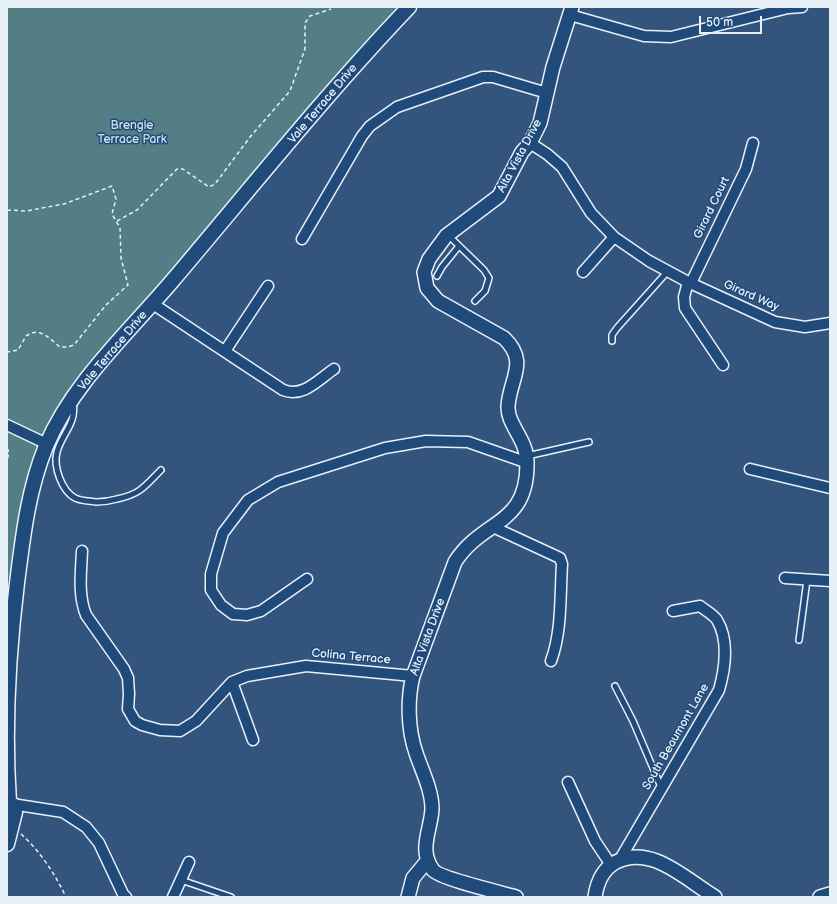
<!DOCTYPE html>
<html>
<head>
<meta charset="utf-8">
<style>
	body { margin:0 }
	#map { position:relative; width:837px; height:904px; overflow:hidden; background:#33547c; font-family:"Balsamiq Sans",sans-serif }
	canvas { display:block }
	.frame { position:absolute; inset:0; border:8px solid #e8f1f8; pointer-events:none }
	.scale { position:absolute; left:699px; top:16px; width:63px; height:18px; box-sizing:border-box; border:2px solid #e8f1f8; border-top:0; padding-left:5px; font-size:12px; line-height:14px; white-space:nowrap; color:#e8f1f8; -webkit-text-stroke:3px #1f4a7a; paint-order:stroke }
</style>
</head>
<body>
<div id="map">
<canvas width="837" height="904"></canvas>
<div class="frame"></div>
<div class="scale">50 m</div>
</div>
<script>
const c = document.querySelector('canvas').getContext('2d');
c.lineJoin = 'round';
function paint(path, color) { c.fillStyle = color; c.fill(path, 'evenodd'); }
function stroke(path, color, width, dash) { c.strokeStyle = color; c.lineWidth = width; c.lineCap = dash ? 'butt' : 'round'; c.setLineDash(dash || []); c.stroke(path); }
function write(font, color, halo, rows, align = 'center') {
  c.font = font + ' "Balsamiq Sans",sans-serif'; c.lineWidth = 3; c.setLineDash([]); c.textBaseline = 'middle'; c.strokeStyle = halo; c.fillStyle = color; for (const [text, x, y, turn = 0] of rows) {
    c.save(); c.translate(x, y); c.rotate((+turn || 0) * Math.PI / 180); c.textAlign = isNaN(turn) ? turn : align; if (halo) c.strokeText(text, 0, 0); c.fillText(text, 0, 0); c.restore();
  }
}
const green = new Path2D(`
	M7,7H407L101,362L47,444L18,575L7,579Z`);
const path = new Path2D(`
	M7,210L26,211L64,204L112,186L116,199L112,214L120,228L121,258L128,285L106,305L74,345L68,347H60C50,339 40,326 26,336L18,350L7,352
	M117,221L137,210L177,169H183L209,187L215,184L250,137L290,91L305,49V23L310,16L331,9
	M7,448L9,452L7,461
	M21,834C40,851 55,874 66,897`);
const service = new Path2D(`
	M448,235L484,270L489,278L485,291L475,301
	M437,276L442,267L459,246
	M612,341V335L617,328L668,271
	M73,402C77,424 62,433 57,452C53,467 62,491 75,498C81,501 90,501 96,502C104,502 110,501 117,499C141,494 145,486 161,470
	M527,456L589,442
	M799,640L807,580
	M615,686L633,721L661,787
	M181,880L231,897`);
const minor = new Path2D(`
	M570,15L644,36L671,37L788,8L802,7
	M530,143L547,154L562,167L591,213L614,237L649,261L688,282L775,322L805,327L830,323
	M302,239L362,136L370,126L397,107L483,77H493L547,93
	M583,272L614,237
	M688,282L684,297L685,308L723,365
	M691,283L746,169L753,143
	M153,304L283,390C303,398 318,380 334,369
	M225,351L268,286
	M7,425L47,444
	M750,469L830,488
	M493,527L560,558L562,564C560,596 562,631 551,661
	M82,551C81,573 78,595 86,615L124,669L128,678L129,694L128,709L135,721L142,725L160,730L180,731L196,721L232,682L247,676L306,666L413,676
	M785,578L830,581
	M307,579L261,611L247,615L233,614L221,605L211,590V574L223,533L248,500L278,482L385,448L426,441L468,442L528,463
	M232,682L253,740
	M568,782L595,841L611,865
	M12,804L63,812L86,827L99,843L123,894L126,897
	M619,861L719,690C725,669 729,640 717,620C714,615 705,610 700,606L673,611
	M173,897L189,862`);
const tertiary = new Path2D(`
	M408,897L413,878L428,860
	M516,897C502,893 439,878 433,870C418,850 431,830 432,809C432,790 422,771 416,753C408,730 407,700 413,676L455,562C483,518 528,527 527,462C527,439 507,425 508,406C510,378 529,362 504,338L438,301L427,288L424,272L429,259L446,236L499,196L522,152L530,143L540,123L553,67L572,7
	M595,897C597,882 603,869 616,862C652,844 686,880 715,897
	M820,897L830,894`);
const secondary = new Path2D(`
	M7,844L15,812L14,806L9,802C4,729 8,656 17,583C23,536 28,490 46,446C73,382 129,332 173,280C251,188 326,94 409,7`);
const streetNames = [
	["Vale Terrace Drive",323,104,-50],
	["Alta Vista Drive",520,156,-62],
	["Girard Court",712,208,-64],
	["Girard Way",751,296,24],
	["Vale Terrace Drive",113,351,-50],
	["Alta Vista Drive",428,637,-70],
	["Colina Terrace",351,657,5],
	["South Beaumont Lane",676,737,-60]
];
const parkNames = [
	["Brengle",132,126],
	["Terrace Park",132,140]
];
paint(green, '#547e86');
stroke(service, '#e8f1f8', 8);
stroke(minor, '#e8f1f8', 13);
stroke(tertiary, '#e8f1f8', 16);
stroke(secondary, '#e8f1f8', 17);
stroke(path, '#e8f1f8', 1.5, [4, 3]);
stroke(service, '#1f4a7a', 5);
stroke(minor, '#1f4a7a', 10);
stroke(tertiary, '#1f4a7a', 13);
stroke(secondary, '#1f4a7a', 14);
write('12px', '#e8f1f8', '#1f4a7a', streetNames);
write('12px', '#d2e0e7', '#1f4a7a', parkNames);
</script>
</body>
</html>
